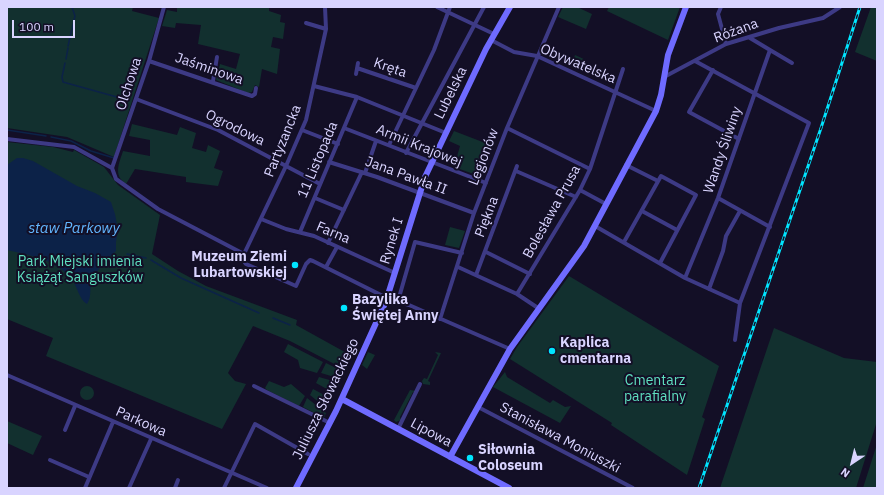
<!DOCTYPE html>
<html>
<head>
<meta charset="utf-8">
<style>
	body { margin:0 }
	#map { position:relative; width:884px; height:495px; overflow:hidden; background:#130f26; font-family:"IBM Plex Sans",sans-serif }
	canvas { display:block }
	.frame { position:absolute; inset:0; border:8px solid #d9d4ff; pointer-events:none }
	.north { position:absolute; left:832px; top:443px; width:40px; height:40px; -webkit-text-stroke:3px #130f26; paint-order:stroke; rotate:215deg; font-size:11px; font-weight:700; line-height:16px; text-align:center; color:#d9d4ff }
	.north::after { content:''; display:block; margin:auto; width:14px; height:18px; background:#d9d4ff; clip-path:polygon(50% 0,100% 100%,50% 72%,0 100%) }
	.scale { position:absolute; left:12px; top:20px; width:63px; height:18px; box-sizing:border-box; border:2px solid #d9d4ff; border-top:0; padding-left:5px; font-size:12px; line-height:14px; white-space:nowrap; color:#d9d4ff; -webkit-text-stroke:3px #130f26; paint-order:stroke }
</style>
</head>
<body>
<div id="map">
<canvas width="884" height="495"></canvas>
<div class="frame"></div>
<div class="north">N</div>
<div class="scale">100 m</div>
</div>
<script>
const c = document.querySelector('canvas').getContext('2d');
c.lineJoin = 'round';
function paint(path, color) { c.fillStyle = color; c.fill(path, 'evenodd'); }
function stroke(path, color, width, dash) { c.strokeStyle = color; c.lineWidth = width; c.lineCap = dash ? 'butt' : 'round'; c.setLineDash(dash || []); c.stroke(path); }
function write(font, color, halo, rows, align = 'center') {
  c.font = font + ' "IBM Plex Sans",sans-serif'; c.lineWidth = 4; c.setLineDash([]); c.textBaseline = 'middle'; c.strokeStyle = halo; c.fillStyle = color; for (const [text, x, y, turn = 0] of rows) {
    c.save(); c.translate(x, y); c.rotate((+turn || 0) * Math.PI / 180); c.textAlign = isNaN(turn) ? turn : align; if (halo) c.strokeText(text, 0, 0); c.fillText(text, 0, 0); c.restore();
  }
}
const green = new Path2D(`
	M7,7H133L132,11L159,18L114,157L67,137L7,128Z
	M177,7H269V11L281,15L280,22L285,23L283,39L273,37L271,47L280,49L277,74L262,69L259,87L255,85L252,92L248,93L216,80L220,64L236,69L240,54L198,44L201,25L176,23L175,28L162,26L167,10L177,12Z
	M563,7H577L592,14L586,29L558,17Z
	M609,7H680L668,40L607,11Z
	M871,7H877V61L855,52Z
	M575,55L586,60L582,69L572,64Z
	M132,124L177,135L180,127L196,133L192,148L206,152L208,145L220,151L214,168L223,171L218,186L186,182V177L135,169L126,184C113,175 119,164 123,151L150,156V140L129,136Z
	M454,131L493,146L482,177L454,167L460,146L449,141Z
	M7,142L53,147L73,152L74,150L104,167L118,185L160,215L152,254L178,271L206,286L297,320L296,325L352,356L346,370L290,341L253,326L228,373L235,381L246,384L222,429L46,356L53,338L7,319Z
	M450,227L465,231L459,248L445,245Z
	M569,276L719,366L702,417L705,419L687,475L611,425L612,423L510,359L517,347Z
	M774,328L844,358L877,362V421L856,488H720Z
	M288,344L323,362L317,373L300,368L298,360L284,352Z
	M368,352L375,355L367,369L362,365Z
	M435,352L441,353L428,381L430,382V385L423,384L422,381L424,378L427,379L438,355Z
	M326,363L344,372L341,379L321,373Z
	M505,372L507,377L550,403L553,400L565,407L571,406L560,423L493,387Z
	M319,377L340,383L334,393L316,383Z
	M269,381L284,387L291,384L305,396L299,406L267,390L265,388Z
	M80 393a7 7 0 1 1 14 0a7 7 0 1 1-14 0Z
	M313,389L332,399L327,409L310,395Z
	M410,390L416,391L415,393L413,392L400,417L401,420L396,422L394,420Z
	M307,398L326,413L324,418L303,407Z
	M7,421L42,436L33,455L7,443Z
	M877,444V488H863Z`);
const water = new Path2D(`
	M17,158H23L33,161L77,186L95,193L111,202L115,214L118,230L116,242V251C107,259 96,270 92,282C89,289 92,297 87,304C79,300 77,285 71,278C53,258 31,256 7,250V165Z`);
const stream = new Path2D(`
	M68,46L75,16L72,7
	M66,59L68,48
	M65,63L62,77L63,82L124,99
	M7,130L46,136
	M51,137L71,141L91,151L114,158
	M127,254L146,258
	M151,260L181,278L259,313
	M273,318L290,325`);
const street = new Path2D(`
	M325,7L326,29L306,120L286,166L244,254L243,260L246,264L296,286L306,264L310,260L313,261L387,298L409,305L510,349
	M437,7L494,34
	M721,7L718,14L726,44
	M306,23L326,29
	M491,40L514,52L537,56L656,111
	M770,50L792,63
	M149,61L252,96L255,94L256,88
	M695,61L809,123L740,303L735,340
	M357,68L416,88
	M713,70L689,112L739,139
	M356,74L358,63
	M664,77L726,44L779,28L823,18L840,7
	M213,81L217,57
	M314,86L357,97L446,133
	M136,99L218,130L320,184
	M344,128L486,183
	M507,128L590,169
	M302,130L338,144
	M7,139L74,147L112,168L116,179L158,209L244,254
	M389,145L434,50L450,7
	M406,153L484,7
	M329,162L377,177L474,213
	M626,165L658,181
	M112,168L149,61L164,7
	M516,171L576,197
	M365,173L376,141
	M580,190L606,204
	M315,198L344,210
	M718,198L770,227
	M642,211L677,230
	M261,219L286,229L314,236L395,273
	M595,226L685,278L740,303
	M300,232L357,97
	M624,242L661,176L696,195L660,263
	M328,243L362,172
	M486,252L530,274
	M326,267L337,247
	M458,267L517,294L538,308
	M476,275L517,166
	M685,278L718,198L770,50L750,38
	M709,289L723,251L726,236L740,211
	M517,294L580,190L590,169L623,69
	M398,301L415,242L462,253
	M440,319L474,213L507,128L559,7
	M7,375L267,488
	M254,386L330,423
	M478,407L633,488
	M398,429L420,384
	M65,430L75,406
	M50,460L89,477
	M85,488L113,422
	M129,488L151,439
	M175,488L178,480
	M224,488L255,424L308,454`);
const secondary = new Path2D(`
	M342,399L509,488
	M450,457L510,349L584,246L656,111L661,95L668,55L686,7
	M296,488L336,411L386,301L425,177L486,49L510,7`);
const rail = new Path2D(`
	M699,488L821,128L860,7`);
const markers = [
	[295,265,4,"#00e5ff"],
	[344,308,4,"#00e5ff"],
	[552,351,4,"#00e5ff"],
	[470,458,4,"#00e5ff"]
];
const streetNames = [
	["Różana",736,31,-20],
	["Obywatelska",578,64,23],
	["Kręta",390,68,19],
	["Jaśminowa",209,69,19],
	["Olchowa",129,84,-72],
	["Lubelska",451,93,-64],
	["Ogrodowa",235,128,26],
	["Partyzancka",283,141,-68],
	["Armii Krajowej",419,146,22],
	["Wandy Śliwiny",723,150,-71],
	["Legionów",484,157,-69],
	["11 Listopada",318,160,-67],
	["Jana Pawła II",406,176,20],
	["Bolesława Prusa",552,212,-61],
	["Piękna",487,217,-69],
	["Farna",333,233,23],
	["Rynek I",392,241,-73],
	["Juliusza Słowackiego",326,399,-64],
	["Parkowa",141,422,24],
	["Lipowa",431,433,28],
	["Stanisława Moniuszki",560,438,28]
];
const poiNames = [
	["Muzeum Ziemi",287,257,"right"],
	["Lubartowskiej",287,273,"right"],
	["Bazylika",352,300],
	["Świętej Anny",352,316],
	["Kaplica",560,343],
	["cmentarna",560,359],
	["Siłownia",478,450],
	["Coloseum",478,466]
];
const parkNames = [
	["Park Miejski imienia",80,262],
	["Książąt Sanguszków",80,278],
	["Cmentarz",655,381],
	["parafialny",655,397]
];
const waterNames = [
	["staw Parkowy",74,229]
];
paint(green, '#12302f');
paint(water, '#0c2248');
stroke(stream, '#0c2248', 1.5);
stroke(street, '#3d3a85', 4);
stroke(secondary, '#6f6bff', 6);
stroke(rail, '#00e5ff', 3);
stroke(rail, '#130f26', 1.5, [4.5]);
for (const [x, y, r, color] of markers) { const dot = new Path2D(); dot.arc(x, y, r, 0, 2 * Math.PI); c.fillStyle = color; c.fill(dot); stroke(dot, '#130f26', 1.5); }
write('14px', '#d9d4ff', '#130f26', streetNames);
write('bold 14px', '#d9d4ff', '#130f26', poiNames, 'left');
write('14px', '#5fe0c0', '#130f26', parkNames);
write('italic 15px', '#62b6ff', '#130f26', waterNames);
</script>
</body>
</html>
